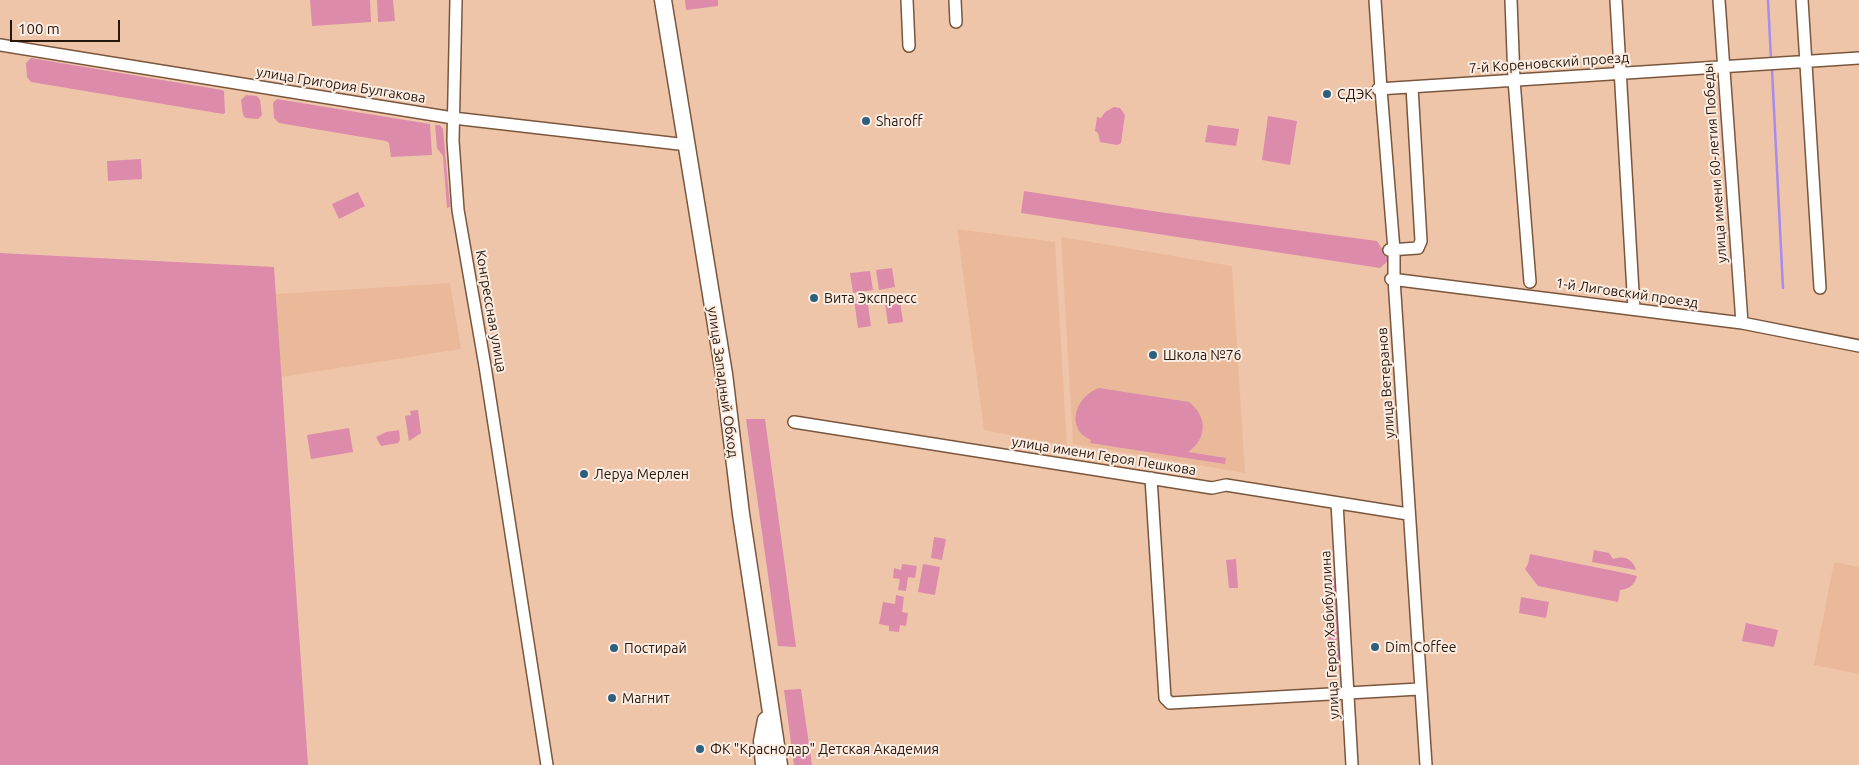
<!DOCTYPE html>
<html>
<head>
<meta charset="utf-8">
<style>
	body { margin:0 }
	#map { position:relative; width:1859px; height:765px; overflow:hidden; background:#efc5aa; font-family:Ubuntu,sans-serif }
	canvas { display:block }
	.scale { position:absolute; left:10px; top:20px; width:110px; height:22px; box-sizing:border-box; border:2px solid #26170d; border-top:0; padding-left:6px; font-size:15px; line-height:18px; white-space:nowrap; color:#26170d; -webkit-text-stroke:4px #fdece1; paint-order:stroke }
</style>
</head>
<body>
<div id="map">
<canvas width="1859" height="765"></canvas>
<div class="scale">100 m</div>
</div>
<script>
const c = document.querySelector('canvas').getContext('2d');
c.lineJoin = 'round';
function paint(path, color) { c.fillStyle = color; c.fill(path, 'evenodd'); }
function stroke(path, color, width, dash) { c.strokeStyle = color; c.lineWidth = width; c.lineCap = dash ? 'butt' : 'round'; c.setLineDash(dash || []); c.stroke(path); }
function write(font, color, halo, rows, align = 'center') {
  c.font = font + ' Ubuntu,sans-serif'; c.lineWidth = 4; c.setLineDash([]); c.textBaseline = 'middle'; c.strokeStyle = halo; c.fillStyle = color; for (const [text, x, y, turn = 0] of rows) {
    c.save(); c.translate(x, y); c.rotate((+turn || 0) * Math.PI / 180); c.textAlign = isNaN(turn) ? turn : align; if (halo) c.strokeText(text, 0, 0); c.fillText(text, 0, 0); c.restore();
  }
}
const built = new Path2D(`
	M957,229L1055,242L1067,446L984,430Z
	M1061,237L1232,266L1245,473L1073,444Z
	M450,283L461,349L281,377L276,294Z
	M1834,562L1859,567V674L1814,665Z`);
const green = new Path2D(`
	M310,0H370L371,22L312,26Z
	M377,0H393L395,21L378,22Z
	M685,0H718V6L686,10Z
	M31,58L222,90L224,91L225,113L223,114L31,82L27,77L26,63Z
	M246,95L257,96L260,100L262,115L258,119L246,118L243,115L241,100Z
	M277,99L430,124L432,155L391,157L389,143L386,141L279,123L274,118L273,103Z
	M1114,107L1120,108L1125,115L1121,143L1117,145L1100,142L1098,133L1095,131L1097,117L1101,118L1105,112Z
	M1268,116L1297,121L1290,165L1262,160Z
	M435,125H440L443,129L450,207L447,208L443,156L437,148Z
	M1208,125L1239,129L1236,146L1205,142Z
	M141,159L142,179L108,181L107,161Z
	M1024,191L1159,212L1377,241L1389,260L1380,268L1021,213Z
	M358,192L365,206L339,219L332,204Z
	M0,253L274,267L308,765H0Z
	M892,268L895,287L879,290L876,270Z
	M870,271L873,290L853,293L850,273Z
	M899,294L903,322L888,324L884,296Z
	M867,298L871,326L858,328L854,300Z
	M1099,388L1189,402C1208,417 1207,439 1188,452L1226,458L1225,464L1090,443L1091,440C1064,428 1076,396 1099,388Z
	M418,410L421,433L409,441L405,416L411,415L410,411Z
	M746,419H765L796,647L778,646Z
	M349,428L353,452L311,459L307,435Z
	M399,430L400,440L398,443L381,446L376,437L386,432Z
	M934,537L946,539L942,560L931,558Z
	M1594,550L1609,553L1613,559C1624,555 1633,559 1636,570L1592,562Z
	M1530,554L1624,573L1637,576C1635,585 1629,589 1620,590L1618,602L1538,586L1525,569L1528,564Z
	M1236,559L1238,588H1229L1226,560Z
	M902,564L917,566L915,578L908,577L906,591L898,590L900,579L893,578L894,568L901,570Z
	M923,564L940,567L935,595L918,592Z
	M1336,578L1341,667L1330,668L1325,579Z
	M896,595L904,597L902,612L908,613L906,626L900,625L899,632L889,631V626L879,624L883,602L895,604Z
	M1521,597L1549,602L1546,618L1519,613Z
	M1746,623L1778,630L1774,647L1742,641Z
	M801,689L812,765H794L784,690Z`);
const stream = new Path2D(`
	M1768,0L1771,60
	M1772,70L1783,288`);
const minor = new Path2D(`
	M456,0L453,141L458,210L485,366L547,765
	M907,0L909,46
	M955,0L956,22
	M1375,0L1381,89L1394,250V279L1426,765
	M1511,0L1514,80L1530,282
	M1616,0L1634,309
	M1719,0L1742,323
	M1802,0L1820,288
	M0,45L453,118L679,144
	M1378,89L1859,58
	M1389,250L1418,248L1421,241L1412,87
	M1391,279L1742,323L1859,346
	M794,422L1212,488L1226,485L1408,514
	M1151,478L1165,698L1170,703L1419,689
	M1337,503L1352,765`);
const highway = new Path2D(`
	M663,0L724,374L741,514L779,765
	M764,765L762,741L766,720`);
const markers = [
	[1327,94,5,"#2c607d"],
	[866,121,5,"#2c607d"],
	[814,298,5,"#2c607d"],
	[1153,355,5,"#2c607d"],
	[584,474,5,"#2c607d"],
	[1375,647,5,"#2c607d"],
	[614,648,5,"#2c607d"],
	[612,698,5,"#2c607d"],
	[700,749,5,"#2c607d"]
];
const streetNames = [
	["7-й Кореновский проезд",1549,63,-4],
	["улица Григория Булгакова",341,85,9],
	["улица имени 60-летия Победы",1715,163,-94],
	["1-й Лиговский проезд",1627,293,8],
	["Конгрессная улица",491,311,80],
	["улица Западный Обход",723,382,82],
	["улица Ветеранов",1386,383,-94],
	["улица имени Героя Пешкова",1104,456,9],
	["улица Героя Хабибуллина",1330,635,-93]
];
const poiNames = [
	["СДЭК",1337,94],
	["Sharoff",876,121],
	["Вита Экспресс",824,298],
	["Школа №76",1163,355],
	["Леруа Мерлен",594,474],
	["Dim Coffee",1385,647],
	["Постирай",624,648],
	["Магнит",622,698],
	["ФК \"Краснодар\" Детская Академия",710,749]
];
paint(built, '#eab99a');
paint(green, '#dc8bab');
stroke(stream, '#a78cee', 2.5);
stroke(minor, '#7a563d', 14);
stroke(highway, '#7a563d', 19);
stroke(minor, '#fff', 11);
stroke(highway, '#fff', 16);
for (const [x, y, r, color] of markers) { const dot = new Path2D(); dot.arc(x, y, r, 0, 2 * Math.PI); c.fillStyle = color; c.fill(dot); stroke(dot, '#fdece1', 2); }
write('14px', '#26170d', '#fdece1', streetNames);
write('14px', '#26170d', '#fdece1', poiNames, 'left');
</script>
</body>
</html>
